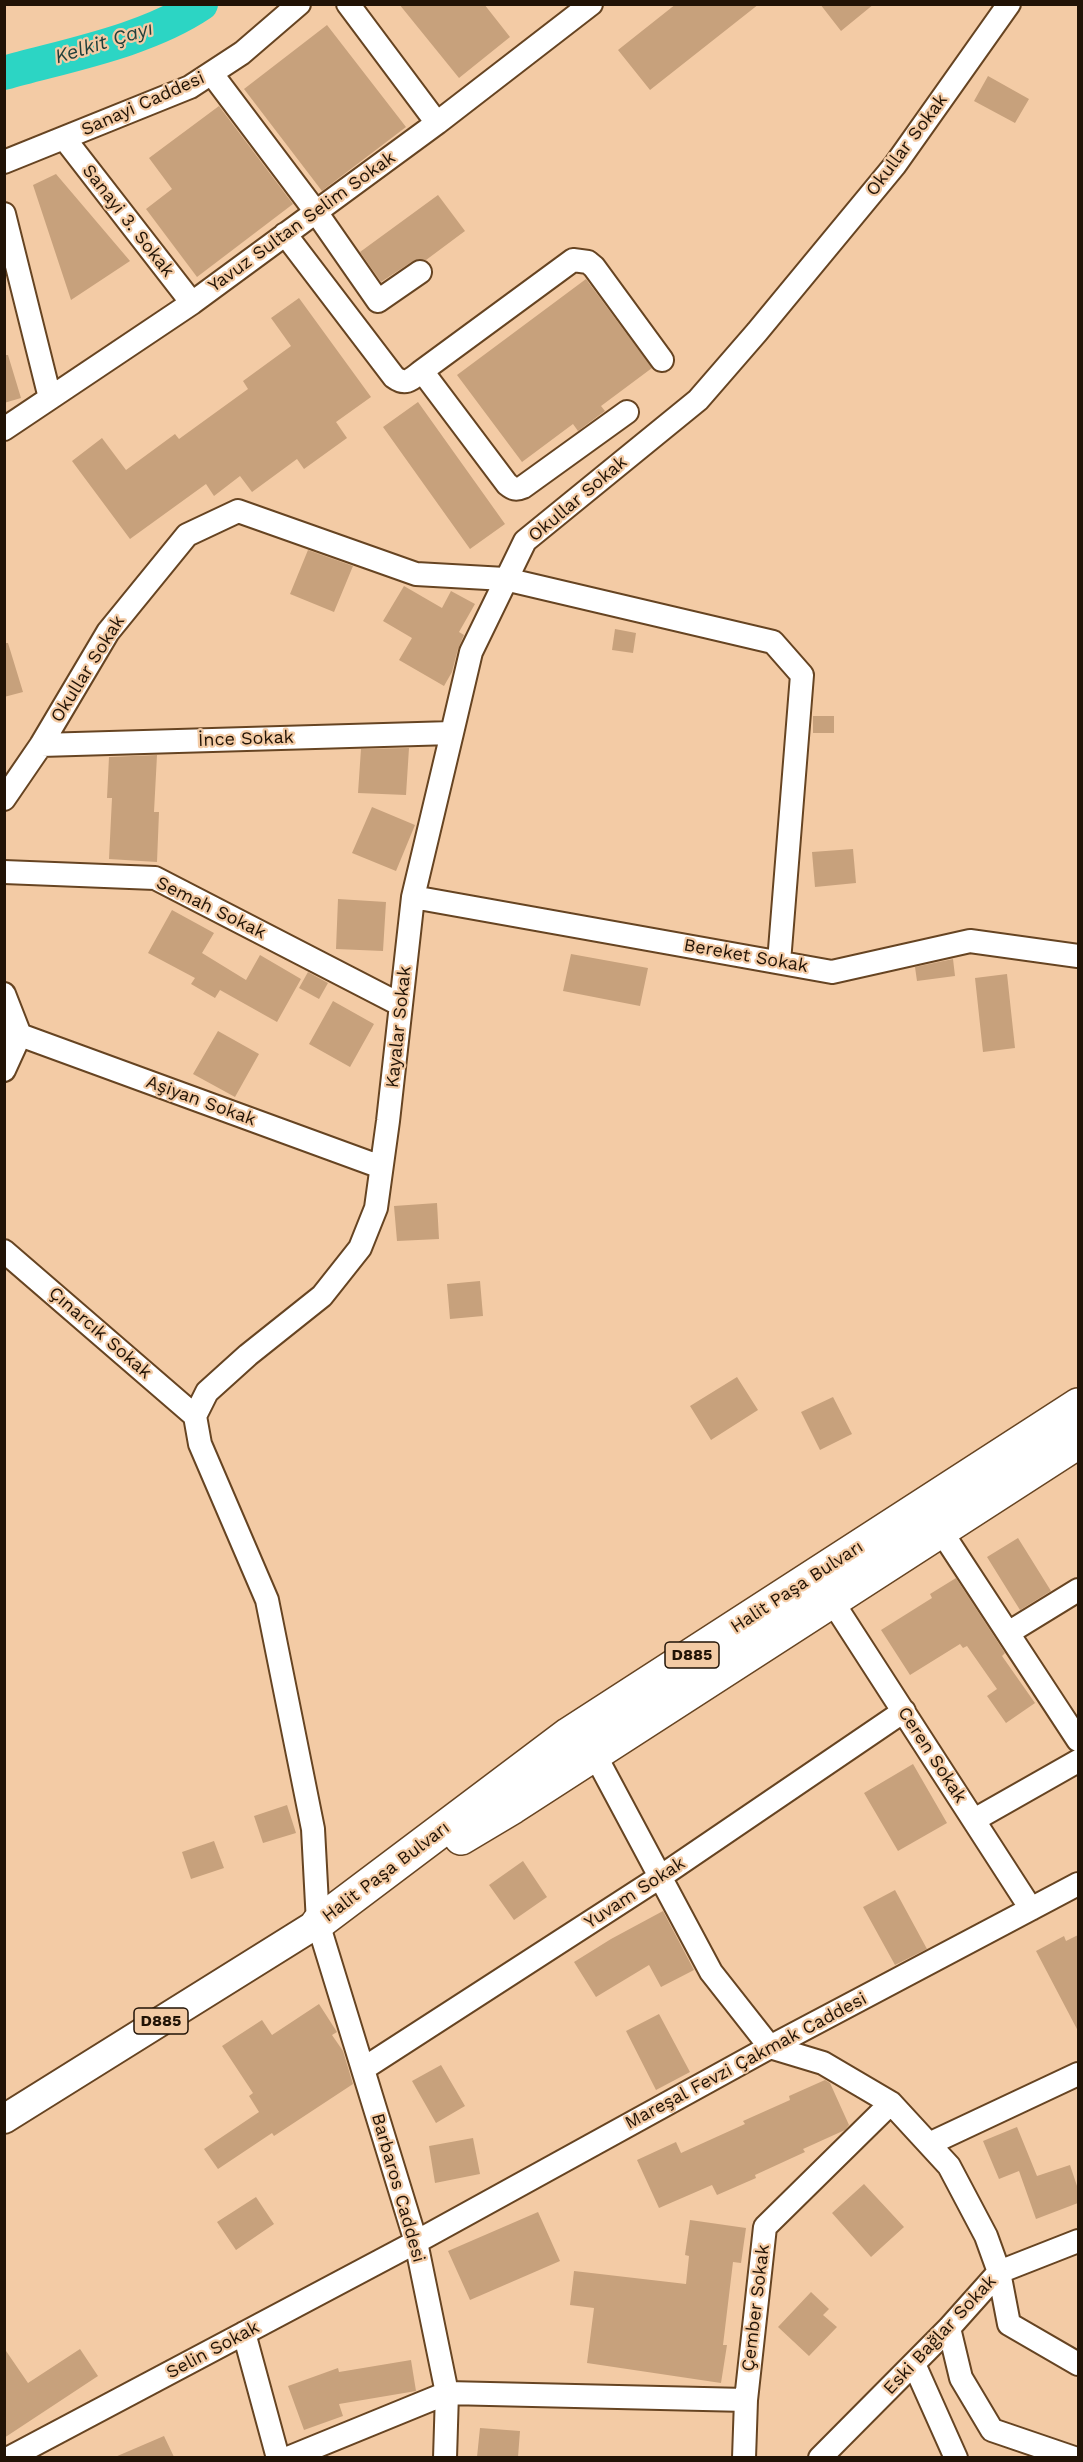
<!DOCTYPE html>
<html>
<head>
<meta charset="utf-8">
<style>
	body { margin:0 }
	#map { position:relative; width:1083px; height:2462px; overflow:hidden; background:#f3cba5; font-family:"Work Sans",sans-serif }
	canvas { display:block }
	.frame { position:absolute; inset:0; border:6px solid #211306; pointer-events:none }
</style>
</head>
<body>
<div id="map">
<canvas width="1083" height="2462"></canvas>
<div class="frame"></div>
</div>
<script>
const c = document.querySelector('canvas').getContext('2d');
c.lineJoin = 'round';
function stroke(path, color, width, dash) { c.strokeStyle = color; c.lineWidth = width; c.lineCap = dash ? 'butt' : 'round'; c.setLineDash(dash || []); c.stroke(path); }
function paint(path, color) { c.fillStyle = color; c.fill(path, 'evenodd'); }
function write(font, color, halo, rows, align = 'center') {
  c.font = font + ' "Work Sans",sans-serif'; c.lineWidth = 4.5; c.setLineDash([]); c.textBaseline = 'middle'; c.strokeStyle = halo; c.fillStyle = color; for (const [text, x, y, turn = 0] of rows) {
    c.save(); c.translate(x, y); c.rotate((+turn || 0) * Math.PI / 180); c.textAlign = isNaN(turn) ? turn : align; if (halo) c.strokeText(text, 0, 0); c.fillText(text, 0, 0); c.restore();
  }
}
const river = new Path2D(`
	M4,73C68,55 146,41 201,4`);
const building = new Path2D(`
	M399,4H484L510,37L459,78Z
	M676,4H759L650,90L618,50Z
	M820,4H874L841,31Z
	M327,25L406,127L322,191L244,89Z
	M988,76L1029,99L1015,123L974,101Z
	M219,106L293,204L197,277L146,209L172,189L149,158Z
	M56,174L130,261L71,300L33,185Z
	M438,195L465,231L426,260L413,261L381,282L360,252Z
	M586,279L652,368L601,406L605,411L578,431L573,424L522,462L457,375Z
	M299,298L371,397L336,422L347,438L304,469L297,459L252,492L240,476L214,496L206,484L130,539L72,461L102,438L126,470L175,434L179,439L248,389L243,381L291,346L271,318Z
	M4,355H8L21,398L4,403Z
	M418,402L505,524L470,549L383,427Z
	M308,550L353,566L334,612L290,594Z
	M404,586L442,608L451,591L475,604L459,632L464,635L458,649L452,672L444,686L399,660L412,638L383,621Z
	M615,629L636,633L633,653L612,650Z
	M4,643H8L23,692L4,697Z
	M813,716H834V733H813Z
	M409,748L406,795L358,793L361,749Z
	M157,755L154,812H159L157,862L109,859L112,798H107L109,757Z
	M372,807L415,825L396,871L352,853Z
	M853,849L856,883L815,887L812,852Z
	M338,899L386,902L383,951L336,949Z
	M172,910L214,933L202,953L246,980L260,955L301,979L277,1022L220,990L215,998L191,984L195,978L148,953Z
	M571,954L648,968L640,1006L563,991Z
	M953,959L955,976L917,981L915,967Z
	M308,972L328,983L319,999L299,988Z
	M1007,974L1015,1048L983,1052L975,978Z
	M333,1001L374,1024L350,1067L309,1044Z
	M218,1031L259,1054L235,1097L193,1074Z
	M437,1203L439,1239L397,1241L394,1206Z
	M480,1281L483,1316L450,1319L447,1284Z
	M737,1377L758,1410L711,1440L690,1406Z
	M833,1397L852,1434L820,1450L801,1412Z
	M1018,1538L1051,1591L1020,1610L987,1557Z
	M956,1578L1005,1653L1002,1656L1035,1703L1006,1723L987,1696L997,1689L967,1646L963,1648L960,1644L910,1675L881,1630L932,1598L930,1594Z
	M913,1764L947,1823L898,1851L864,1793Z
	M287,1805L296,1833L263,1843L254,1816Z
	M214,1841L224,1868L191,1879L182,1852Z
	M523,1861L547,1897L514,1920L489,1885Z
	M895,1890L927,1949L895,1965L863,1907Z
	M663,1911L694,1970L661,1987L649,1965L596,1997L574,1962L611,1939Z
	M1078,1935V2031L1036,1951L1064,1936L1066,1941Z
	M319,2004L337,2032L332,2035L343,2051L353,2084L274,2136L272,2133L218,2169L204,2149L259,2112L249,2096L253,2093L222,2046L262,2020L272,2035Z
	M659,2014L690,2072L656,2090L626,2031Z
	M441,2065L465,2106L436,2123L412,2081Z
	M825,2080L830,2083L849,2125L845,2130L803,2149L805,2152L755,2175L756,2178L717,2195L712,2185L659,2208L637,2160L676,2142L681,2153L745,2124L743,2121L790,2100L789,2096Z
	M1017,2127L1037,2176L1070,2165L1078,2189V2203L1036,2219L1019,2171L999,2179L983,2141Z
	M473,2138L480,2174L435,2183L429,2146Z
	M864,2184L904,2227L871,2257L832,2213Z
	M256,2197L274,2224L236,2250L217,2222Z
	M538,2212L560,2261L470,2300L448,2251Z
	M690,2220L746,2228L741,2263L733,2262L723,2345H727L721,2383L587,2363L594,2308L570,2305L574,2271L686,2284L689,2256L685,2255Z
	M811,2292L829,2309L823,2315L837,2327L809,2356L778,2327Z
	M4,2348L28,2383L80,2349L98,2376L4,2438Z
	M411,2360L416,2391L339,2404L343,2416L304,2430L288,2386L338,2368L339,2372Z
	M480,2428L520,2431L518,2457H477Z
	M164,2436L174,2457H115Z`);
const minor = new Path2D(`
	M348,4L437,123
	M212,74L316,212L378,301L420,272
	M64,138L192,303
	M4,162L190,87L242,53L299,4
	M4,214L50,398
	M285,234L394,377C406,386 412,379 422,371L507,484C513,489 516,490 523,487L627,412
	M422,371L573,260L588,262L594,267L662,360
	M4,429L192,303L437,123L591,4
	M41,745L452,733
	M4,799L41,745L108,632L187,535L238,511L416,574L505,579L773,642L802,675L779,962
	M4,872L155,878L401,1005
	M413,897L832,972L970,941L1078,956
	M4,994L20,1035L4,1070
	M4,1035H20L381,1167
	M4,1251L195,1416
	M195,1416L207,1392L248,1355L322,1296L360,1248L376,1208L388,1121L413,897L452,733L471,652L525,541L698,400L757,332L895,165L1009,4
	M195,1416L200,1444L267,1600L313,1829L318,1923L416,2242L447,2393L445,2458
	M941,1531L1078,1740
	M832,1601L1031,1909
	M1008,1633L1078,1590
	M595,1755L711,1972L770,2047L823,2063L891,2103L949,2166L986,2236L999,2272L1009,2324L1078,2364
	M974,1820L1078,1761
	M363,2069L660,1877L904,1711
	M929,2144L1078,2074
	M949,2328L961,2378L992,2430L1074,2458
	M244,2333L278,2458
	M914,2364L956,2458
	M9,2458L416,2242L770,2047L1078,1884
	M288,2458L447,2393L746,2400
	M744,2458L746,2400L765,2227L891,2103
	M820,2458L949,2328L999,2272L1078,2241`);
const major = new Path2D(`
	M4,2119L318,1923`);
const highway = new Path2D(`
	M461,1838L513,1807L1078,1442
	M318,1923L569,1734L1078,1405`);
const shields = [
	[692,1655,54],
	[161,2021,54]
];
const shieldNames = [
	["D885",692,1655],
	["D885",161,2021]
];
const streetNames = [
	["Sanayi Caddesi",143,104,-24],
	["Okullar Sokak",907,145,-53],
	["Sanayi 3. Sokak",128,221,52],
	["Yavuz Sultan Selim Sokak",302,222,-36],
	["Okullar Sokak",578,499,-40],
	["Okullar Sokak",88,669,-58],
	["İnce Sokak",246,739,-2],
	["Semah Sokak",211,908,26],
	["Bereket Sokak",746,956,10],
	["Kayalar Sokak",399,1027,-84],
	["Aşiyan Sokak",201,1101,20],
	["Çınarcık Sokak",100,1333,41],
	["Halit Paşa Bulvarı",797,1587,-33],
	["Ceren Sokak",932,1755,57],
	["Halit Paşa Bulvarı",386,1872,-37],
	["Yuvam Sokak",635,1893,-33],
	["Mareşal Fevzi Çakmak Caddesi",746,2061,-28],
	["Barbaros Caddesi",398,2188,74],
	["Çember Sokak",756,2308,-83],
	["Eski Bağlar Sokak",940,2335,-47],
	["Selin Sokak",213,2350,-28]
];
const waterNames = [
	["Kelkit Çayı",104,43,-17]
];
stroke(river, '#2cd5c4', 34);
paint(building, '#c7a17c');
stroke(minor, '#642', 26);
stroke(major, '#642', 32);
stroke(highway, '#642', 36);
stroke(minor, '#fff', 22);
stroke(major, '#fff', 28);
stroke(highway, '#fff', 33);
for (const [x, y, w] of shields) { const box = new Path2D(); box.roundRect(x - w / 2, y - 13, w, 26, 4.5); c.fillStyle = '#f3cba5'; c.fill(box); stroke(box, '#211306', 1.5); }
write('bold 16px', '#211306', null, shieldNames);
write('18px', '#211306', '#f3cba5', streetNames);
write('italic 20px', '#1f3f3b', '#f3cba5', waterNames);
</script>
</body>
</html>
